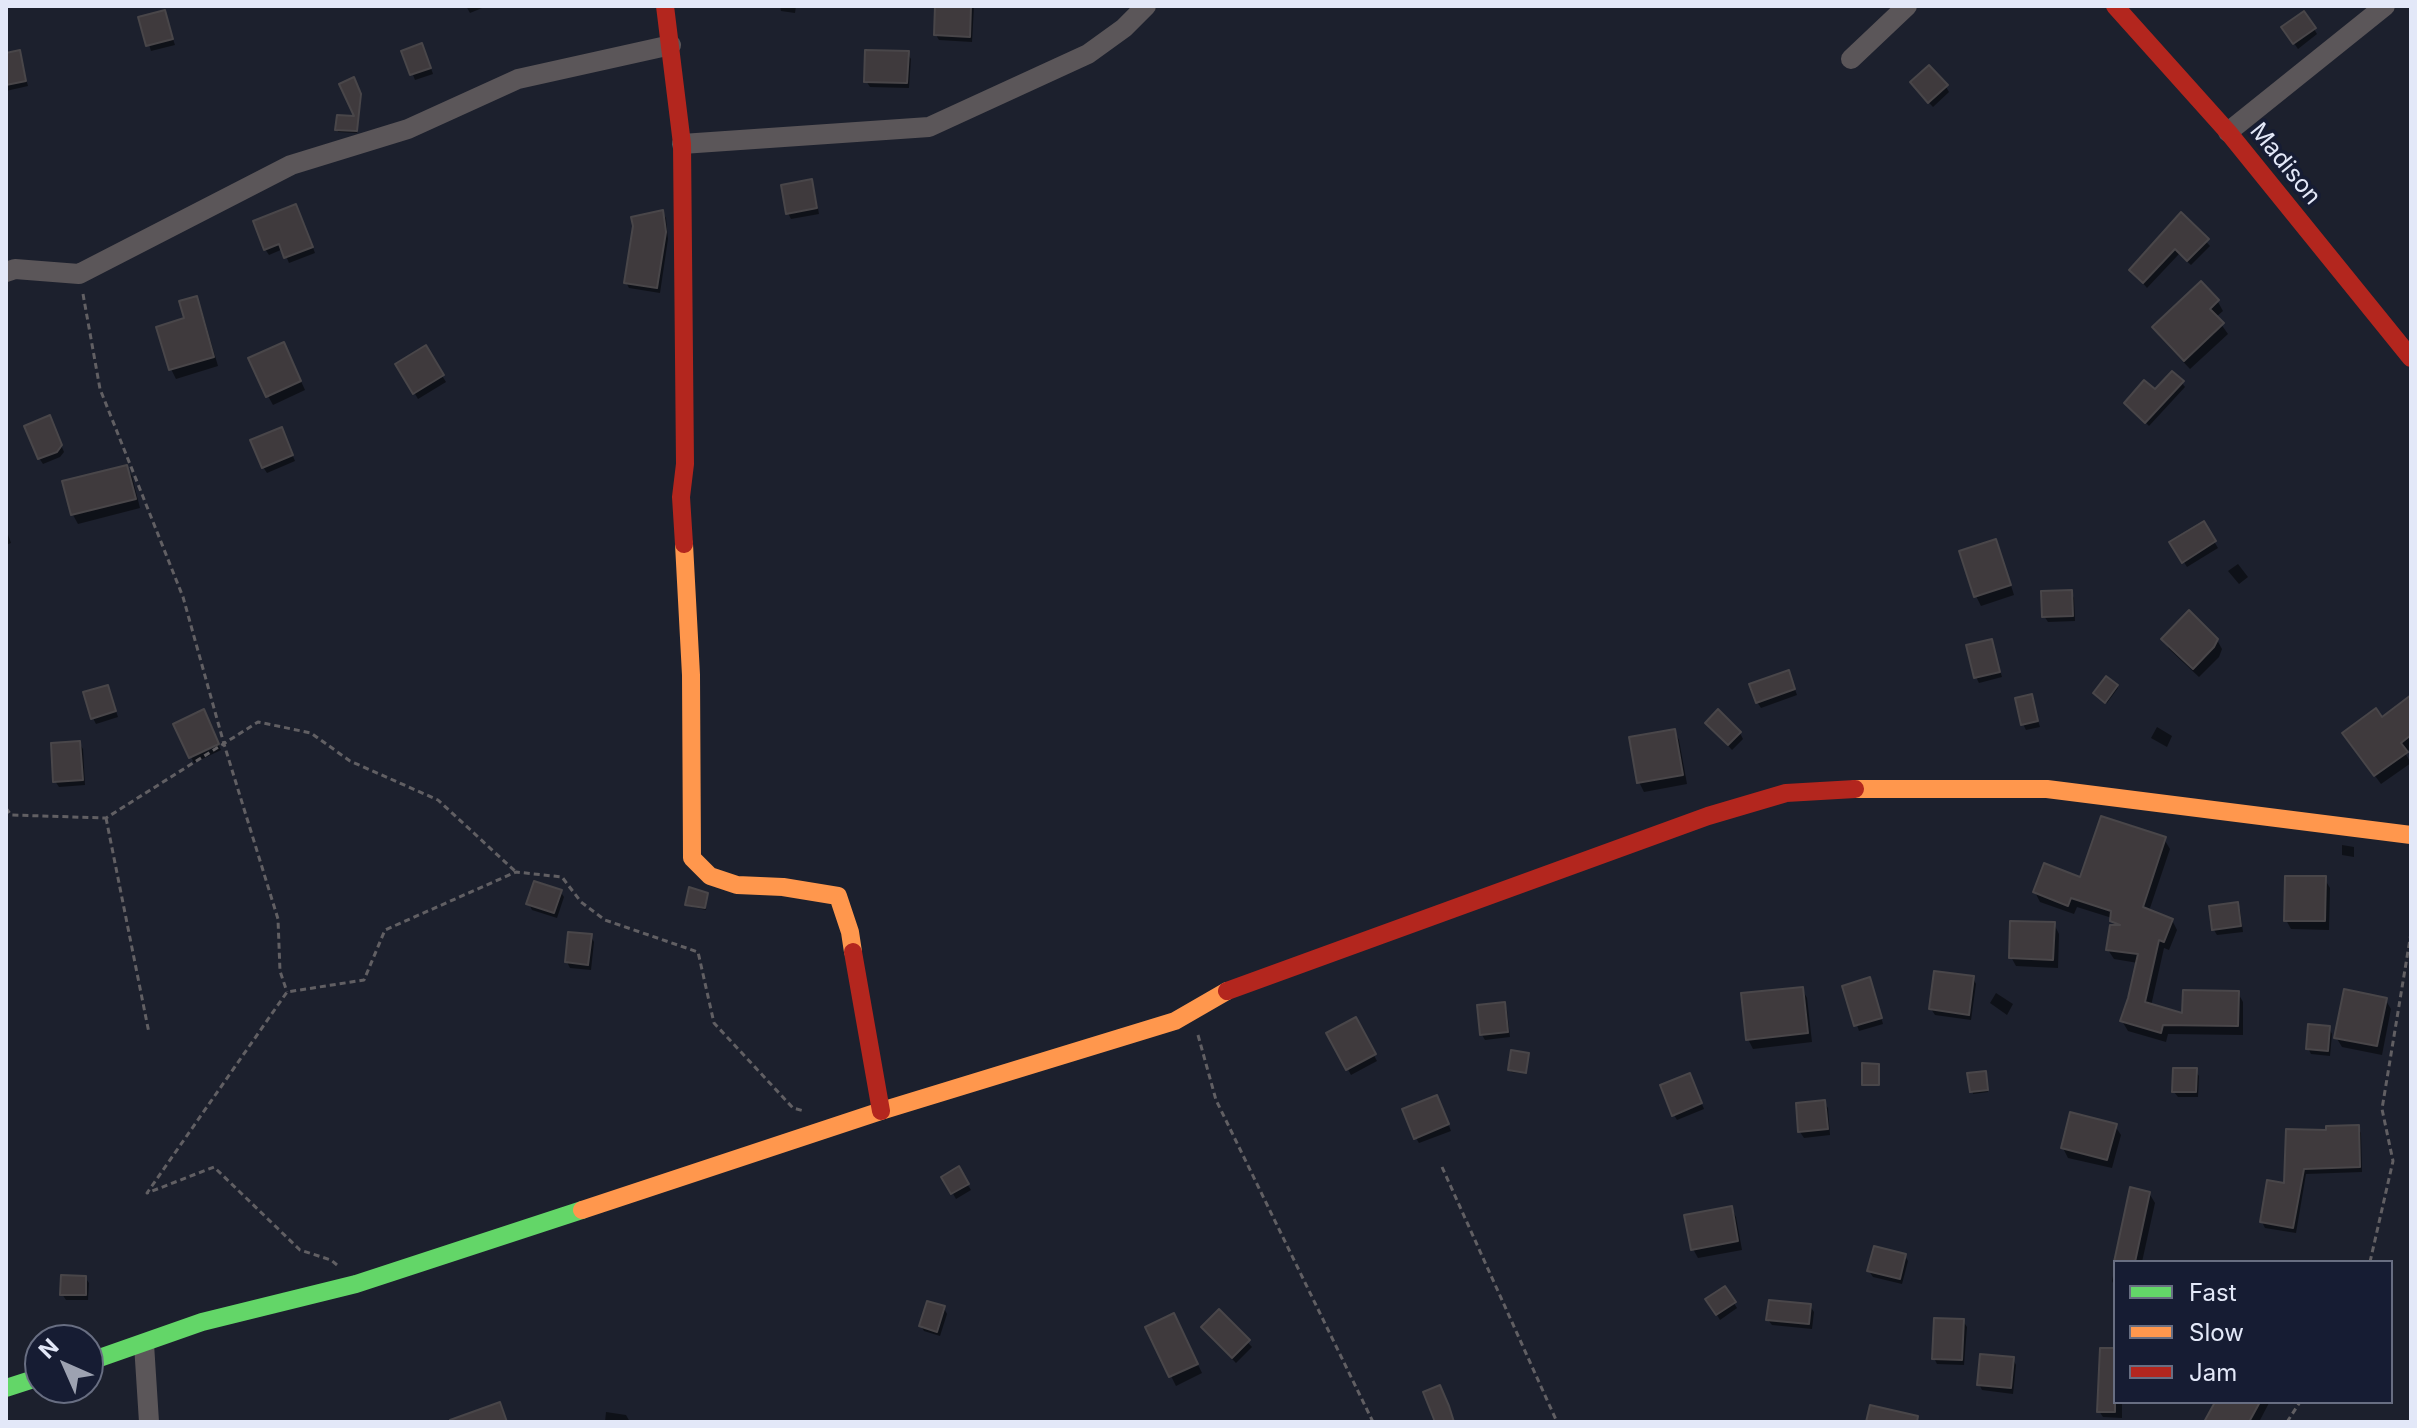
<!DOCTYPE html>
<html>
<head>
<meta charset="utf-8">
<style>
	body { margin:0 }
	#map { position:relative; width:2417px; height:1428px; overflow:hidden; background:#1c202d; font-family:Inter,sans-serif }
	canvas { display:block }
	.frame { position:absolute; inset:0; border:8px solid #e3e8f8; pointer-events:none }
	.legend { position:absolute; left:2113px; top:1260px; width:280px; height:144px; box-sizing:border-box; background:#161c33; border:2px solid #686e82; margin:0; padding:10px 14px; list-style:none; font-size:24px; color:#e3e8f8 }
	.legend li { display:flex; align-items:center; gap:16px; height:40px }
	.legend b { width:40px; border:2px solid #686e82 }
	.north { position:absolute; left:24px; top:1324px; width:80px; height:80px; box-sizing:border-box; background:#161c33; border:2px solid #686e82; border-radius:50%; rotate:315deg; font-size:22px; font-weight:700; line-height:32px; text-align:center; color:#e3e8f8 }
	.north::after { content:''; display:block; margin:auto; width:28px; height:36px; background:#9da2b1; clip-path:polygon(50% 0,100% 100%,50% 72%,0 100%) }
</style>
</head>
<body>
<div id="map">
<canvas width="2417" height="1428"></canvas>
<div class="frame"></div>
<ul class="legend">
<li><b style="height:10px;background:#63d668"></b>Fast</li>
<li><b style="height:10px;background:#ff974d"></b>Slow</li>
<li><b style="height:10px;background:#b3261e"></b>Jam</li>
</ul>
<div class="north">N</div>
</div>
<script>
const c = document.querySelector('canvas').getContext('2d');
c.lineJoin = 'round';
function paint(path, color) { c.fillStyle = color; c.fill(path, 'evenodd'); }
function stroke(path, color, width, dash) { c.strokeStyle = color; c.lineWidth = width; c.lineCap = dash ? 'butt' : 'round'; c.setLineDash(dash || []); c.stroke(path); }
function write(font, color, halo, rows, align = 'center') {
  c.font = font + ' Inter,sans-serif'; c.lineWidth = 7; c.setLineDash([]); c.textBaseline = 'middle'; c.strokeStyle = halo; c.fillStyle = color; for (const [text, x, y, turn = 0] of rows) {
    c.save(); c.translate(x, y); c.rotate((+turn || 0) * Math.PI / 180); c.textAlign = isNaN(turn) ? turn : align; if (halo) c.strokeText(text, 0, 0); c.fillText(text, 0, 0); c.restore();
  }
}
const shadow = new Path2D(`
	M466,6H487L470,13Z
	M780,6H796L795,13L781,11Z
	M937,6H974L972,42L939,40L936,35Z
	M164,12L175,45L151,51L141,19Z
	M2314,29L2317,34L2298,49L2287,33Z
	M425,51L433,74L415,80L404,52Z
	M19,52L28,86L6,91V55Z
	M907,53L911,59L909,88L870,87L866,81Z
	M353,80L361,98L357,133L338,132L337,129L357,118Z
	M1946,87L1949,92L1933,107L1915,88Z
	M811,181L814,187L819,214L791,219L788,213Z
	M299,212L315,253L289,263L283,249L269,255L265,249Z
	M662,212L666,218L668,239L660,293L629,288L626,282Z
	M2181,215L2210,246L2191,265L2179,254L2147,288L2132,270Z
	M2201,284L2218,302L2223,311L2216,317L2228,334L2190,369L2160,337L2154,328Z
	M196,298L201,308L218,366L176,379L171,369Z
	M425,348L446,382L418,399L398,365Z
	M288,353L305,390L273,405L268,396Z
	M2182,383L2185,387L2149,426L2126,403Z
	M52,424L64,452L60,457L43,464L39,458Z
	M284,435L295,461L267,473L263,467Z
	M126,467L132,476L140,508L78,524L73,515Z
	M2203,523L2218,548L2187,567L2172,543Z
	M6,529L11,543L6,545Z
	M1995,542L2000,551L2014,595L1981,606L1976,596Z
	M2238,564L2248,577L2239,584L2228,571Z
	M2071,592L2074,598L2075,621L2048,622L2044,616Z
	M2164,639L2217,640L2222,649L2219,657L2199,677L2169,649Z
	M1991,641L2002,677L1979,683L1976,677Z
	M1791,678L1797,695L1761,708L1757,702Z
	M2117,686L2118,688L2107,703L2097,696Z
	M110,693L118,717L96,724L93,718Z
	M2031,697L2040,727L2026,730L2023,724Z
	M2411,697V748L2405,753L2411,763L2381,784L2350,742Z
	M206,717L221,750L194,763L175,725Z
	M1707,723L1740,733L1743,739L1732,750Z
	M2157,727L2172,736L2167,747L2151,738Z
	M1674,731L1679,740L1687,784L1644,792L1639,782Z
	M79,743L83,749L85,785L59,787L55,781Z
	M2164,839L2170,849L2149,911L2172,920L2177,930L2169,950L2164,948L2151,1006L2184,1015L2238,993L2243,1002V1035L2168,1034L2166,1042L2128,1031L2122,1021L2138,963L2114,959L2108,950L2115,927L2112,918L2077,907L2074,914L2040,902L2035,892L2082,879Z
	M2342,845L2354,847V857L2342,855Z
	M2324,878L2330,888L2329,930L2291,929L2286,920Z
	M560,891L564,897L557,918L532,910L529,904Z
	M707,895L706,910L688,906L687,904Z
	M2237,904L2240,909L2243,932L2217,935L2214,930Z
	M2054,924L2059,934L2058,968L2016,966L2011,957Z
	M591,936L594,942L591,970L570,968L567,962Z
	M1973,978L1976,984L1971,1020L1935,1015L1931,1009Z
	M1872,985L1883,1024L1859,1031L1844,987Z
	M1802,989L1807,998L1812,1042L1753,1049L1748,1039Z
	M1996,993L2013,1004L2007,1015L1990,1003Z
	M2385,999L2391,1009L2382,1055L2342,1047L2336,1037Z
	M1504,1004L1507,1010L1510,1037L1485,1040L1482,1035Z
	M1355,1020L1377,1061L1351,1075L1329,1034Z
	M2329,1028L2332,1034L2330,1056L2311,1054L2308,1048Z
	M1528,1055L1527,1074L1511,1072L1510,1070Z
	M2195,1070L2199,1076L2198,1097H2178L2174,1092Z
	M1985,1073L1988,1092L1973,1094L1970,1075Z
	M1692,1081L1704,1109L1677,1120L1674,1115Z
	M1824,1102L1828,1108L1830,1135L1804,1138L1800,1132L1798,1105Z
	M1440,1103L1451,1131L1419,1143L1416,1138Z
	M2115,1126L2121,1135L2112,1168L2068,1158L2063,1148Z
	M2358,1127L2361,1133L2362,1172L2306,1174L2296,1233L2265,1228L2262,1222L2328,1132Z
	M958,1169L971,1190L956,1199L944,1178Z
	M2149,1193L2155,1203L2142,1262H2116Z
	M1731,1208L1736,1217L1742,1250L1698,1258L1693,1249Z
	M1905,1256L1908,1261L1902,1284L1873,1277L1869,1271Z
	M2115,1266V1287L2112,1281Z
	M85,1277L89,1283L88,1300H66L62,1294Z
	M1725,1289L1737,1308L1720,1320L1708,1300Z
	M1810,1306L1814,1312L1812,1329L1772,1325L1768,1320Z
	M944,1308L947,1314L940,1336L924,1331L921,1326Z
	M1219,1312L1252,1347L1236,1363L1207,1333Z
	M1963,1321L1967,1327L1964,1365L1937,1364L1934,1358Z
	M1179,1325L1202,1373L1176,1386L1147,1328Z
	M2115,1350V1402H2122V1418L2103,1417L2099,1411Z
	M2013,1359L2016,1365L2013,1394L1982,1390L1979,1384Z
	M2217,1402H2268L2269,1403L2259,1422H2207Z
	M606,1412L626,1415L630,1422H605Z`);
const building = new Path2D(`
	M935,6H971L970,37L934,35Z
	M165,10L173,39L146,46L138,17Z
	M2304,11L2316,28L2293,44L2281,27Z
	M422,43L431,68L410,75L401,51Z
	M20,50L26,81L6,85V53Z
	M865,50L909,51L907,83L864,82Z
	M1929,65L1948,85L1928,103L1910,82Z
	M354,77L361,94L357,131L335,130L337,115L354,116L339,84Z
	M812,179L817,208L786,214L781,185Z
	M296,204L313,247L284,258L279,244L264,250L253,221Z
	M663,210L666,232L657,288L624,283L633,226L631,217Z
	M2181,212L2209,239L2187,261L2175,249L2143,283L2129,270Z
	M2201,281L2219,300L2210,309L2224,323L2184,361L2152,327Z
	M197,296L214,357L169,370L156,327L184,318L179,301Z
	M284,342L301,381L266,397L248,358Z
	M426,345L444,375L413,394L395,364Z
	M2172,371L2184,381L2145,423L2124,403L2144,380L2155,389Z
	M50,415L62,445L57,452L38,459L24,426Z
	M282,427L293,455L262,468L250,440Z
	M127,465L136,499L71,515L62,481Z
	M2204,521L2216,541L2182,563L2169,542Z
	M1996,539L2011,585L1974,597L1959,551Z
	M2072,590L2073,616L2042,617L2041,591Z
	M2189,610L2218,639L2214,647L2193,669L2161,639Z
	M1992,639L2000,672L1974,678L1966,645Z
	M1789,670L1795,689L1756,703L1749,684Z
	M2106,676L2118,685L2105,703L2093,693Z
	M108,685L116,711L91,719L83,692Z
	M2032,694L2038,721L2021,725L2015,698Z
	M2411,695V735L2401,743L2408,752L2374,776L2342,733L2376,708L2382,717Z
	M204,709L219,744L189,758L173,724Z
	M1718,709L1741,732L1728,745L1705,723Z
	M1675,729L1683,775L1637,783L1629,737Z
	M80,741L83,780L53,782L51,743Z
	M2101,816L2166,837L2143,907L2173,919L2164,942L2159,940L2145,1002L2182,1013L2183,990L2239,991L2238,1026L2163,1025L2161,1033L2120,1021L2128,998L2138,954L2106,950L2110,925H2120L2110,921L2111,911L2071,898L2068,906L2033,892L2044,863L2080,877Z
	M2285,876H2326L2325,921H2284Z
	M534,881L562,890L554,913L526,904Z
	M689,887L708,893L705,908L685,905Z
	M2238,902L2241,926L2212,930L2209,906Z
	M2010,921L2055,922L2053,960L2009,958Z
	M568,932L592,934L588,965L565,962Z
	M1934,971L1974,976L1969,1015L1929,1009Z
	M1870,977L1882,1018L1854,1026L1842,986Z
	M1803,987L1808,1033L1746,1040L1741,993Z
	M2344,989L2387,998L2377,1046L2334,1038Z
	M1505,1002L1508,1032L1480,1035L1477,1005Z
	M1356,1017L1376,1054L1346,1070L1326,1033Z
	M2308,1024L2330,1026L2328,1051L2306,1049Z
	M1511,1050L1529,1053L1526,1073L1508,1070Z
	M1862,1063L1879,1064V1085H1862Z
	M2173,1068H2197L2196,1092H2172Z
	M1986,1071L1988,1090L1970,1092L1967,1073Z
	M1690,1073L1702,1103L1672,1116L1660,1085Z
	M1437,1095L1449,1124L1414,1139L1402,1109Z
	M1825,1100L1828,1129L1798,1132L1796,1103Z
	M2070,1112L2117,1124L2107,1160L2061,1148Z
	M2359,1125L2360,1167L2304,1169L2293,1228L2260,1222L2267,1180L2284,1183L2286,1129L2326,1130V1126Z
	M959,1166L969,1184L951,1194L941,1177Z
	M2130,1187L2150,1192L2135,1262H2114Z
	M1732,1206L1738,1241L1691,1250L1684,1215Z
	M1874,1246L1906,1254L1900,1279L1867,1271Z
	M61,1275L86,1276V1295H60Z
	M1725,1286L1736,1302L1716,1315L1705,1299Z
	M1769,1300L1811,1304L1809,1324L1766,1320Z
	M927,1301L945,1306L937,1332L919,1326Z
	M1219,1309L1250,1340L1232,1358L1201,1327Z
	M1174,1313L1198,1364L1169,1377L1145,1327Z
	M1934,1318L1964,1319L1962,1360L1932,1359Z
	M2100,1348H2115V1412H2097Z
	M1980,1354L2014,1357L2011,1388L1977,1385Z
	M1440,1385L1449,1406L1454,1422H1435L1423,1392Z
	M500,1402L507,1422H450V1420Z
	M2215,1402H2260L2249,1422H2204Z
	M1870,1405L1918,1416L1917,1422H1866Z`);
const path = new Path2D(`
	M83,294L100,389L183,597L224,744L278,919L280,971L287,992
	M6,808L11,815L106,818L258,722L311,733L350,761L438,800L516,872
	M106,818L149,1033
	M1198,1035L1216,1100L1373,1422
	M1442,1167L1557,1422
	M2370,1262L2393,1161L2382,1109L2411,933
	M337,1265L331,1260L300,1250L214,1167L147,1193L287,992L364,980L385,930L516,872L562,877L581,902L605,920L698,952L714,1023L793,1108L804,1111
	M2287,1422L2300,1402`);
const street = new Path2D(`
	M1851,59L1907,6
	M2228,132L2385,6
	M682,144L929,127L1088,54L1124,28L1146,6
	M6,272L15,269L79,274L291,165L408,129L518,79L671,45
	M144,1344L149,1422`);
const fast = new Path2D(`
	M88,1362L202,1322L356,1284L582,1210
	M6,1388L40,1377`);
const slow = new Path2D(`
	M684,544L691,675L692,858L710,876L737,885L783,887L838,896L850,932L853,952
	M1855,789H2047L2411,835
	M582,1210L881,1111L1175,1021L1227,991`);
const jam = new Path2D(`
	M665,6L682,144L685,464L681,497L684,544
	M2115,6L2228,132L2411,358
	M853,952L881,1111
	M1227,991L1708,816L1786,793L1855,789`);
const streetNames = [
	["Madison",2285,164,51]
];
paint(shadow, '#0007');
paint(building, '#3f3a3d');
stroke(building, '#494649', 2);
stroke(path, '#615f63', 3, [6, 4]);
stroke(street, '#5b5659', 20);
stroke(fast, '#63d668', 18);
stroke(slow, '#ff974d', 18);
stroke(jam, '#b3261e', 18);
write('24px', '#e3e8f8', '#161c33', streetNames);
</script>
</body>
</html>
